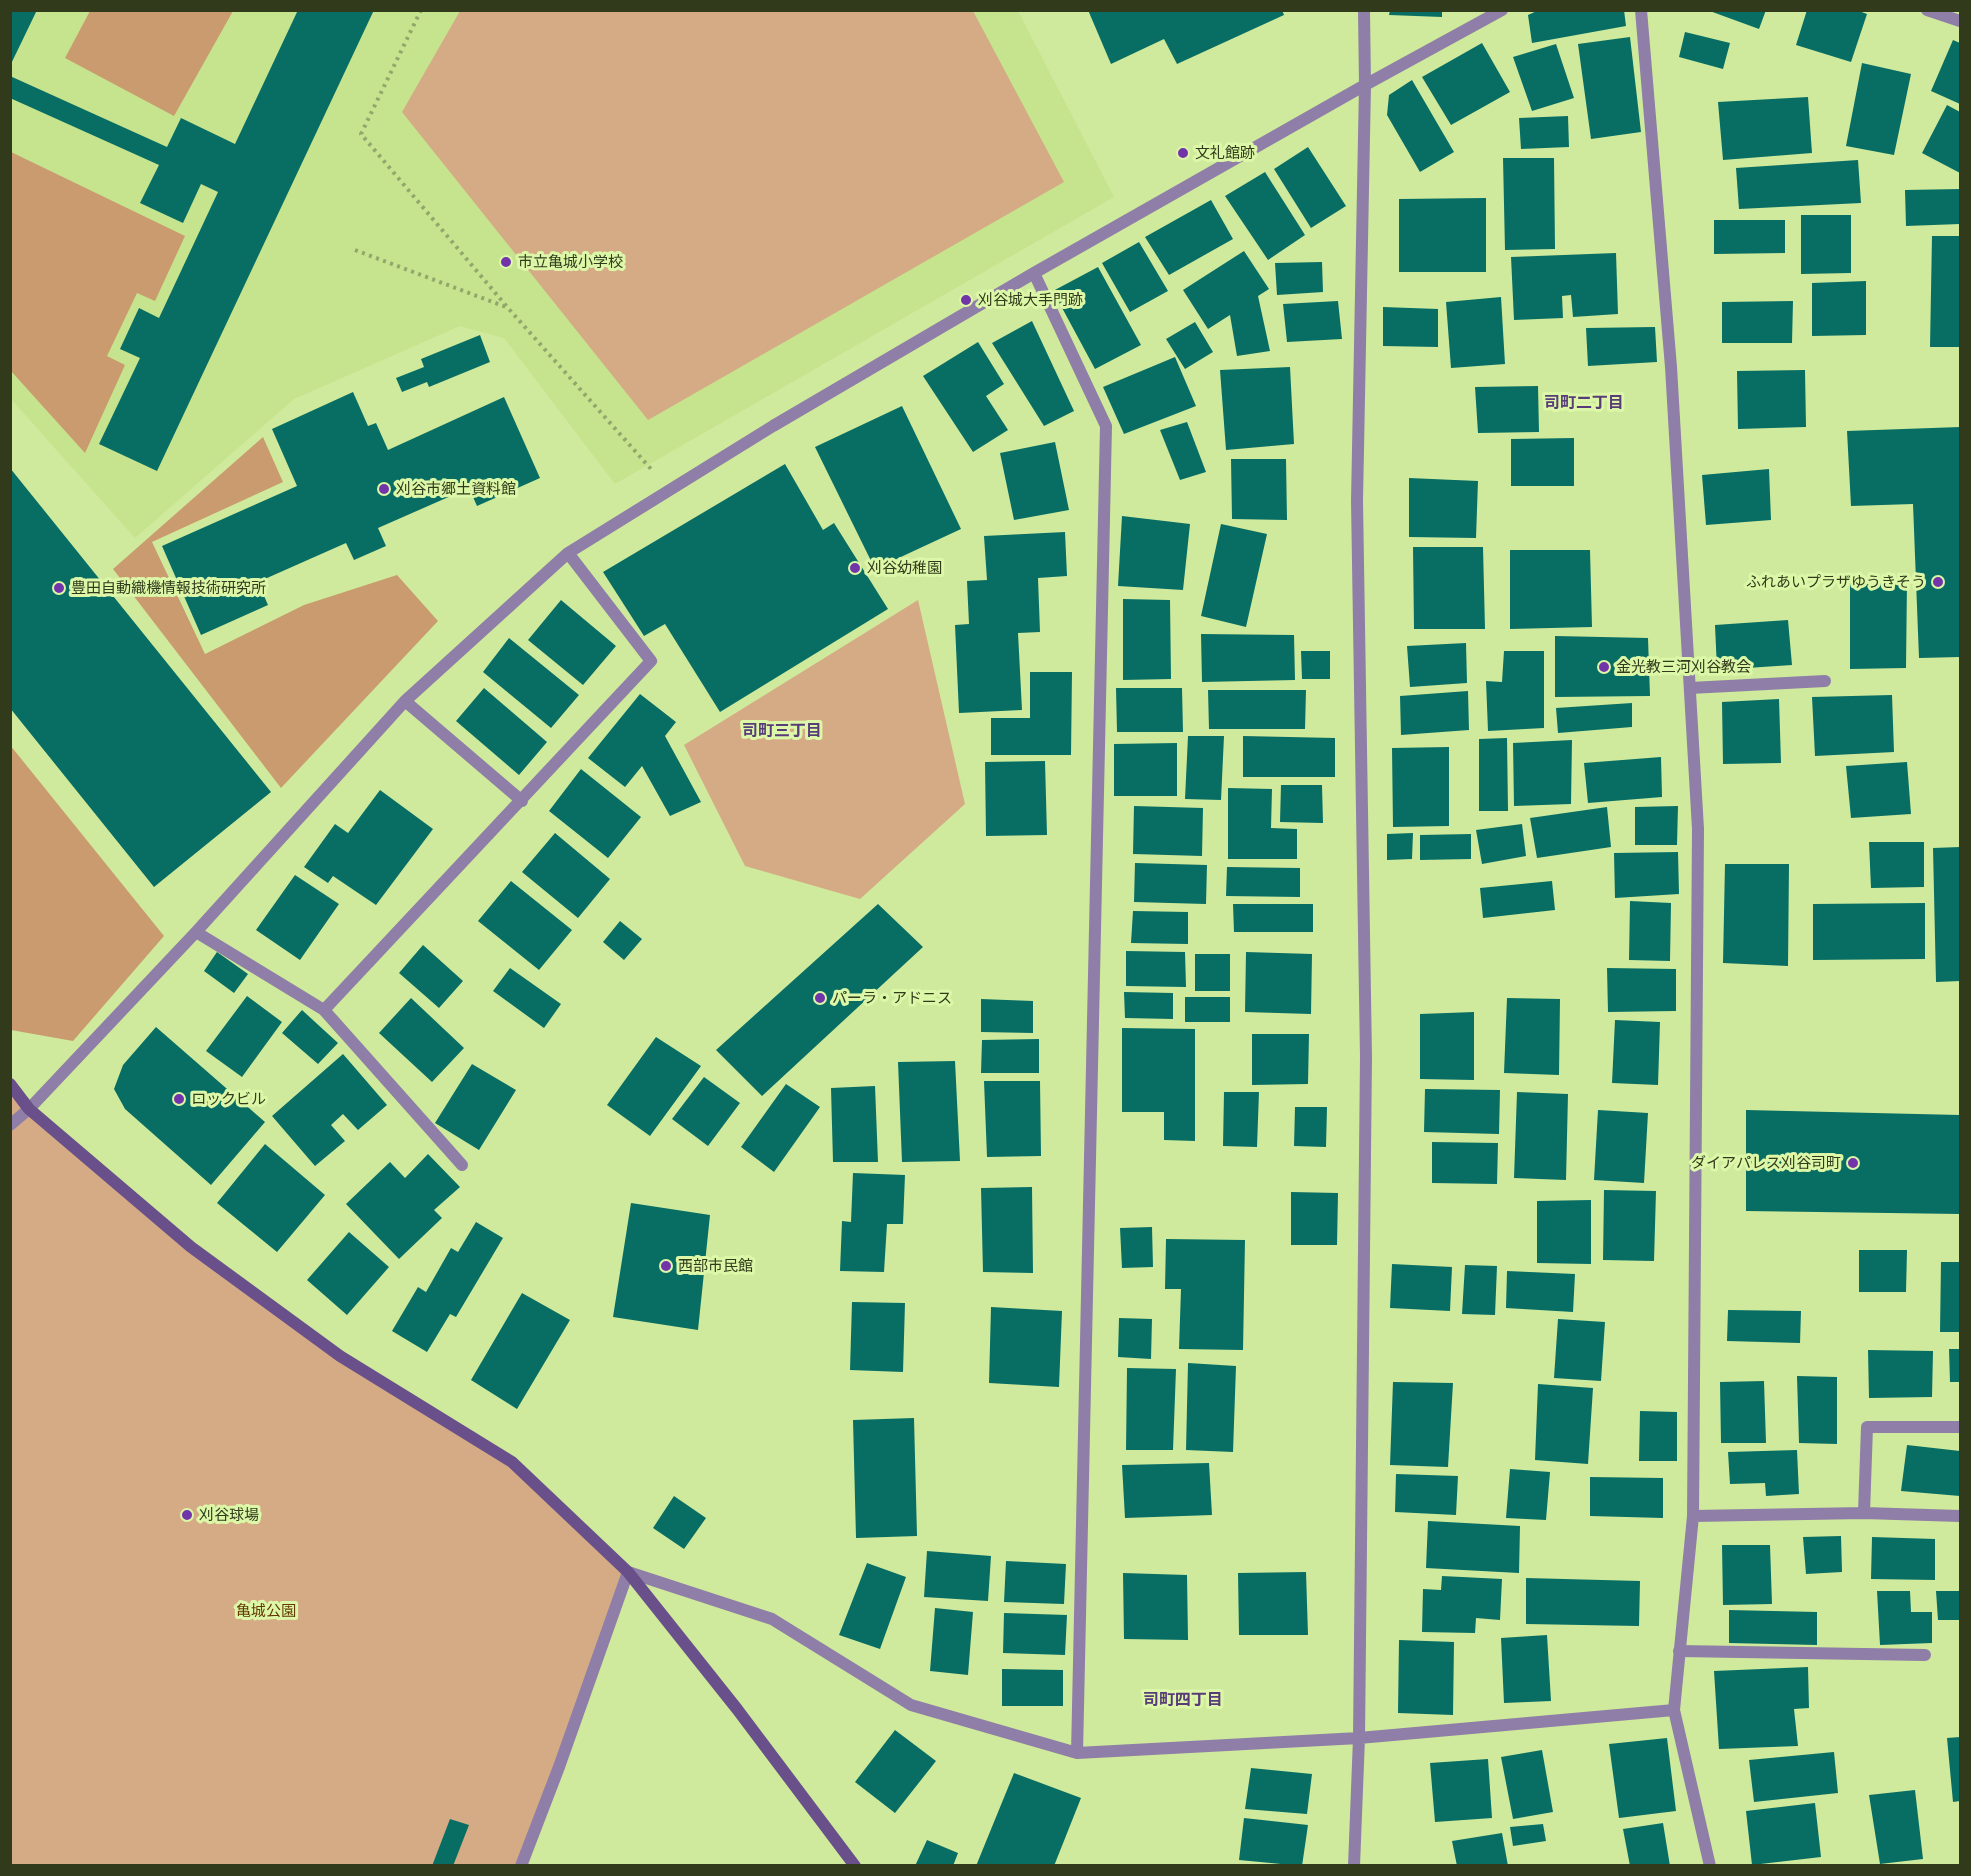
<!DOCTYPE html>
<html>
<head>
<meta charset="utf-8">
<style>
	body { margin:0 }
	#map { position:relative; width:1971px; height:1876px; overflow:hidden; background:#cfea9c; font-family:"Public Sans",sans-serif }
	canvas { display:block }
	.frame { position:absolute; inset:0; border:12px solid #313b1c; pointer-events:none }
</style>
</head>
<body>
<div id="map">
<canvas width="1971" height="1876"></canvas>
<div class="frame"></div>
</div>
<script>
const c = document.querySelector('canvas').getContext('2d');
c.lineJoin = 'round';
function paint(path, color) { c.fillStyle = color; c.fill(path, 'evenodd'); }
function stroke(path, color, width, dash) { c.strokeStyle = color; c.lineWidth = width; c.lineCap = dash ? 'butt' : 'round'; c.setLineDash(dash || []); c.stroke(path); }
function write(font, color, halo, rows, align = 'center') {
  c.font = font + ' "Public Sans","Noto Sans JP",sans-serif'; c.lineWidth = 6; c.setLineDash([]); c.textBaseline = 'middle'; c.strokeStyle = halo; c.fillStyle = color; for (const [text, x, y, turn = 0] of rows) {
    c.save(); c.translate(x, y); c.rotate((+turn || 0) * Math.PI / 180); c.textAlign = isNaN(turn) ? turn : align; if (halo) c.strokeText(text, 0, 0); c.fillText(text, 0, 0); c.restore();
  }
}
const built = new Path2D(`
	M10,11H1018L1114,197L615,484L504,338L460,326L294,399L135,538L11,399Z`);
const green = new Path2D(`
	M460,11H973L1064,182L648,420L402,112Z
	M918,600L965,804L860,899L745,866L684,745Z
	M10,1084L191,1247L340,1356L512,1462L628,1572L520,1865H11Z`);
const forest = new Path2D(`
	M90,11V10L233,11L174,116L65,58Z
	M11,152L185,236L155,301L137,293L107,356L125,365L85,453L11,371Z
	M263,437L283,482L152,542L205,654L304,605L397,575L438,621L281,788L113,569Z
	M10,745L164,936L73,1041L11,1030Z`);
const building = new Path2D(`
	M10,10H37L10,66Z
	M298,10H374L157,471L99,444L140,358L120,349L139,308L159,318L218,192L201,184L183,223L140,203L159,165L10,98V76L167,147L181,118L235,144Z
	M1088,10H1282L1284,15L1177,64L1164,39L1111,64Z
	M1390,10H1442V17L1389,15Z
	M1539,10H1624L1626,26L1532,43L1528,15Z
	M1707,10H1766L1759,29Z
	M1807,10H1856L1867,14L1851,62L1796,45Z
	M1685,32L1730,43L1723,69L1679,57Z
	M1630,37L1641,132L1591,139L1578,44Z
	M1953,40L1960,43V104L1931,91Z
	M1482,43L1510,92L1451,125L1422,77Z
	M1556,44L1574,98L1532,111L1513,57Z
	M1862,63L1911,74L1894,155L1846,146Z
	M1412,80L1454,152L1420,172L1387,115L1389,95Z
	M1808,97L1812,153L1723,160L1718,102Z
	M1947,105L1960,112V173L1922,153Z
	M1568,116L1569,147L1521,149L1519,118Z
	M1308,147L1346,206L1311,228L1274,169Z
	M1503,158H1554L1555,249L1505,250Z
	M1858,160L1861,203L1739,209L1736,168Z
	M1265,172L1305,235L1268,260L1225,196Z
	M1960,189V224L1906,226L1905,190Z
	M1486,198V272H1399V199Z
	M1211,200L1233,239L1169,275L1145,237Z
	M1801,215H1851V273L1801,274Z
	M1714,220H1785V253L1714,254Z
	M1932,236H1960V347H1930Z
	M1139,242L1168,291L1130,312L1102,263Z
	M1244,251L1269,289L1258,296L1270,351L1237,356L1230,315L1208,329L1183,290Z
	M1616,253L1618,314L1573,317L1571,295L1562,296L1563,318L1514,320L1511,257Z
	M1322,262L1323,292L1277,295L1275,263Z
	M1098,267L1141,345L1095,369L1053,291Z
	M1866,281V335L1812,336V283Z
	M1501,297L1505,364L1451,368L1446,302Z
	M1338,301L1342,339L1287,342L1283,304Z
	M1793,301L1792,343H1722V302Z
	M1383,307L1438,309V347L1383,346Z
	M1032,321L1074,411L1044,426L992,343Z
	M1195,322L1213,352L1185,369L1166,339Z
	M1655,327L1657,362L1588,366L1586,328Z
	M480,335L490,362L429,387L427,382L402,392L396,378L424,367L421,359Z
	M978,342L1004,384L986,396L1008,430L973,452L923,376Z
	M1175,357L1196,406L1124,434L1103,387Z
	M1290,367L1294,444L1226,450L1220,370Z
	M1805,370L1806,427L1738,429L1737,371Z
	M1538,386L1539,432L1478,433L1475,387Z
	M353,392L368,426L376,423L388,450L504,397L540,478L477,506L469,488L378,528L386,546L354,560L346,543L258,582L268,605L201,635L162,546L297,486L272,429Z
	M902,406L961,529L875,569L815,447Z
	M1187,422L1206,472L1180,480L1160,430Z
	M1960,427V657L1919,658L1913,504L1851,506L1847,431Z
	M1574,438V486H1511V439Z
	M1055,442L1069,510L1014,520L1000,453Z
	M1231,459H1286L1287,520L1232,519Z
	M785,464L823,530L834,523L888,609L720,712L665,624L644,636L603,572Z
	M10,468L271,792L154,887L10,708Z
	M1769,469L1771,520L1706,525L1702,475Z
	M1409,478L1478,481L1476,538L1409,537Z
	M1122,516L1190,524L1183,590L1118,586Z
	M1221,524L1267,534L1246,627L1201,616Z
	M1065,532L1067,576L1038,578L1040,632L1018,633L1022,710L959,713L955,625L969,624L967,581L987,580L984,536Z
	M1413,547H1483L1485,629H1414Z
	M1510,550H1590L1592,627L1510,629Z
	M1907,580L1906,668L1850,669V582Z
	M1123,599L1170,600L1171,679L1123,680Z
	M561,600L616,646L583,685L528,640Z
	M1788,620L1792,665L1717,670L1715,625Z
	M1201,634L1294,635L1295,680L1202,682Z
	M1555,636L1648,638L1650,696L1555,697Z
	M509,638L579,695L551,728L483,672Z
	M1466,643L1467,683L1410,687L1407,646Z
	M1301,651H1330V679H1302Z
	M1504,651H1544V728L1488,731L1486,681L1502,682Z
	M1030,672H1072L1071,755H991V718H1030Z
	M484,688L547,742L519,775L456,721Z
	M1116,688H1182L1183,732H1117Z
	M1208,690H1306L1305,729H1209Z
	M1468,691L1469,730L1401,735L1400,696Z
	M640,694L676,722L665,736L701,802L670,816L642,766L625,787L588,758Z
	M1892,695L1894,752L1815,756L1812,697Z
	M1779,699L1781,763L1723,764L1722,702Z
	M1632,703V727L1558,733L1556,708Z
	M1188,736H1224L1221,800L1185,799Z
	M1243,736L1335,738V777H1243Z
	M1507,738L1508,811H1479V739Z
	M1572,740L1571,804L1514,806L1513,743Z
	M1177,743V796H1114V744Z
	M1449,747V826L1393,827L1392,748Z
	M1661,757L1662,797L1588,803L1584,763Z
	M1045,761L1047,835L986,836L985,762Z
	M1907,762L1911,814L1851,818L1846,766Z
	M581,769L641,817L608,858L549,811Z
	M1281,785H1322L1323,823L1280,822Z
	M1228,788L1272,789L1271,828L1297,829V859H1228Z
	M380,790L433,829L376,905L333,876L328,883L304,867L335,824L348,833Z
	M1134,806L1203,808L1202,856L1133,854Z
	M1678,806L1677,845H1635V807Z
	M1607,807L1611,847L1537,858L1530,818Z
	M1522,824L1526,856L1482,864L1476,830Z
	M555,833L610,879L578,918L522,872Z
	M1413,833L1412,859L1387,860V834Z
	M1471,834V859L1420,860V835Z
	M1869,842H1924V887L1871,888Z
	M1960,847V981L1936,982L1933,848Z
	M1678,852L1679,894L1615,898L1614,853Z
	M1135,863L1207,865L1206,904L1134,902Z
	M1725,864H1789L1788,966L1723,963Z
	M1227,867L1300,868V897L1226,896Z
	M295,875L339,904L300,960L256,930Z
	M511,881L572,930L539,970L478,921Z
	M1552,881L1555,910L1483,918L1480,888Z
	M1630,901L1671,903L1670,961L1629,960Z
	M1925,903V959L1813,960V904Z
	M878,904L923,947L762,1096L716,1050Z
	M1233,904H1313V932H1234Z
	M1133,911L1188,912V944L1131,943Z
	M620,921L642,939L624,960L603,942Z
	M423,945L463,981L439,1008L399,973Z
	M1126,951L1185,952L1186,987L1126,986Z
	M217,952L248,974L234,993L204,971Z
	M1246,952L1312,954L1311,1014L1245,1012Z
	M1195,954H1230V991H1195Z
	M510,968L561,1004L544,1028L493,991Z
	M1607,968L1676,969V1011L1608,1012Z
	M1124,992L1173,993V1019L1125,1018Z
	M247,996L282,1022L242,1077L206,1051Z
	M1185,997H1230V1022H1185Z
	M411,998L464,1048L432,1082L379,1033Z
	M1507,998L1560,999L1559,1075L1504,1073Z
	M981,999L1033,1001V1033L981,1032Z
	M302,1010L338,1043L318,1064L282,1033Z
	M1474,1012V1080L1420,1079V1014Z
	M1615,1020L1660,1022L1658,1085L1612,1083Z
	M156,1027L265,1122L211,1185L125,1109L114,1089L123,1065Z
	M1122,1028L1195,1029V1141L1164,1140V1112H1122Z
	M1252,1034H1309L1308,1084L1252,1085Z
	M656,1037L701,1066L650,1136L607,1105Z
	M1039,1039V1073H981L982,1040Z
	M343,1054L387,1105L358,1130L343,1114L331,1125L345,1141L315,1166L272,1116Z
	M955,1061L960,1161L902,1162L898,1062Z
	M472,1064L516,1090L479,1150L435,1123Z
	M704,1077L740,1103L708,1146L672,1119Z
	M984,1081H1040L1041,1156L987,1157Z
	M786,1084L820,1107L774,1172L741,1147Z
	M875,1086L878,1162H833L831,1088Z
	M1425,1089L1500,1090L1499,1134L1424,1132Z
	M1224,1092H1259L1257,1147L1223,1146Z
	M1517,1092L1568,1094L1566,1180L1514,1178Z
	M1295,1107H1327L1326,1147L1294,1146Z
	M1598,1110L1648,1113L1644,1183L1594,1180Z
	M1746,1110L1960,1115V1214L1746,1211Z
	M1432,1142L1498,1143L1497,1184L1432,1183Z
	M265,1144L325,1195L277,1252L217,1203Z
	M428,1154L460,1187L434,1210L442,1218L399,1259L346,1204L390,1162L405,1178Z
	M853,1173L905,1175L903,1224H887L884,1272L840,1271L842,1221L851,1222Z
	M1032,1187L1033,1273L983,1272L981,1188Z
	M1604,1190L1656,1191L1654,1261L1603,1260Z
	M1291,1192L1338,1193L1337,1245H1291Z
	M1591,1200V1264L1537,1263V1201Z
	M631,1203L710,1215L698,1330L613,1317Z
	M476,1222L503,1238L456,1317L450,1314L427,1352L392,1331L418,1287L426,1292L451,1248L458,1252Z
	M1152,1227L1153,1267L1122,1268L1120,1228Z
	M349,1232L389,1267L347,1315L307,1280Z
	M1166,1239L1245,1240L1243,1350L1179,1349L1181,1289H1165Z
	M1859,1250H1907L1906,1292H1859Z
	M1941,1262H1960V1332H1940Z
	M1392,1264L1452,1267L1450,1311L1390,1308Z
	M1465,1265L1497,1266L1495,1315L1462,1314Z
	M1507,1271L1575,1274L1573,1312L1506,1308Z
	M522,1293L570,1320L517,1409L471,1380Z
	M852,1302L905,1303L903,1372L850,1370Z
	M991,1307L1062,1311L1059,1387L989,1383Z
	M1728,1310L1801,1311L1800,1343L1727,1341Z
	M1119,1318L1152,1319L1151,1359L1118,1357Z
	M1558,1319L1605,1322L1601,1381L1554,1378Z
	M1949,1349H1960V1382H1950Z
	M1868,1350L1933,1351L1932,1397L1869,1398Z
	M1188,1363L1236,1366L1233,1452L1186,1450Z
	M1127,1368L1176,1369L1173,1450H1126Z
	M1797,1376L1837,1377V1444L1799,1443Z
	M1764,1381L1766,1443H1721L1720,1382Z
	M1393,1382L1453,1383L1448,1467L1390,1465Z
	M1538,1384L1593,1388L1588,1464L1535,1460Z
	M1640,1411L1677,1412V1461H1639Z
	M914,1418L917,1536L856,1538L853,1420Z
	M1907,1445L1960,1451V1496L1901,1491Z
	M1797,1450L1799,1494L1766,1496L1765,1483L1730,1484L1728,1452Z
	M1209,1463L1212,1515L1125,1518L1122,1465Z
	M1510,1469L1550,1472L1546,1520L1506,1518Z
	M1396,1474L1458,1476L1456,1515L1395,1512Z
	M1590,1477L1663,1478V1518L1590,1516Z
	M674,1496L706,1518L684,1549L653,1528Z
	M1428,1521L1520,1526L1519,1573L1426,1568Z
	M1841,1536L1842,1572L1806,1574L1803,1537Z
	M1872,1537L1935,1539V1580L1871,1579Z
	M1722,1545H1770L1772,1604L1723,1605Z
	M927,1551L991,1556L988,1601L924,1597Z
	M1006,1561L1066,1564L1064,1604L1004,1602Z
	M867,1563L906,1577L880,1649L839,1635Z
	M1306,1572L1308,1635H1239L1238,1573Z
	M1123,1573L1187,1575L1188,1640L1124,1639Z
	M1442,1576L1502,1579L1500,1620L1476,1618L1475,1633L1422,1632L1423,1589L1441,1590Z
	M1526,1578L1640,1581L1639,1626L1526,1624Z
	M1877,1591H1910L1911,1612H1932V1643L1880,1645Z
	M1936,1591H1960V1620H1938Z
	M935,1608L973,1612L968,1675L930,1671Z
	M1729,1610L1817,1612V1645L1729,1643Z
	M1004,1613L1067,1615L1065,1655L1003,1653Z
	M1547,1635L1551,1701L1504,1703L1501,1638Z
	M1399,1640L1454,1642L1453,1715L1398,1713Z
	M1808,1667L1809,1708L1794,1709L1798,1746L1719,1749L1714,1671Z
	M1002,1669L1063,1670V1706H1002Z
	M895,1730L936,1761L895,1813L855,1782Z
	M1960,1737V1801L1953,1802L1947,1738Z
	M1667,1738L1676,1811L1619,1818L1609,1744Z
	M1542,1750L1553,1812L1513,1819L1501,1757Z
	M1834,1752L1838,1793L1754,1802L1749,1760Z
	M1488,1759L1492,1818L1435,1822L1430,1763Z
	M1251,1768L1312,1774L1307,1814L1245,1809Z
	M1014,1773L1081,1798L1054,1866H976Z
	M1915,1790L1923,1859L1880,1864L1869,1795Z
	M1815,1803L1821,1857L1752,1865L1746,1811Z
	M1244,1818L1308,1825L1302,1866L1239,1860Z
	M450,1819L469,1825L453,1866H432Z
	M1663,1823L1670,1866H1630L1623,1829Z
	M1543,1824L1546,1841L1513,1846L1510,1827Z
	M1502,1833L1508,1866H1457L1452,1841Z
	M927,1840L958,1853L953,1866H915Z`);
const path = new Path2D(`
	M421,10L361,134L508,308L651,469
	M355,250L506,307`);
const lane = new Path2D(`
	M1690,688L1825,681
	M1679,1651L1925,1655`);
const street = new Path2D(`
	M1641,10L1671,367L1698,829L1693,1516L1674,1710L1710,1866
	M1927,10L1960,21
	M1034,273L1106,426L1077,1753
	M405,701L522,801
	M196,932L324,1010L651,661L568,553
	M324,1010L462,1165
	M10,1125L29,1109L196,932L405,701L568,553L773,426L1034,273L1365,85L1502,10
	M1864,1513L1867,1427H1960
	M1693,1516L1864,1513L1960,1516
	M521,1866L559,1767L628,1572L772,1619L911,1705L1077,1753L1359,1738L1674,1710
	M1354,1866L1359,1738L1366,1057L1357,501L1365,85L1364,10`);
const secondary = new Path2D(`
	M10,1084L29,1109L191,1247L340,1356L512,1462L628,1572L737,1709L855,1866`);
const markers = [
	[1183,153,6,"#7134a9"],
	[506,262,6,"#7134a9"],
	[966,300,6,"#7134a9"],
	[384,489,6,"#7134a9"],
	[855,568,6,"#7134a9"],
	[1938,582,6,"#7134a9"],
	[59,588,6,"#7134a9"],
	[1604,667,6,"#7134a9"],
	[820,998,6,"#7134a9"],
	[179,1099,6,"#7134a9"],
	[1853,1163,6,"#7134a9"],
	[666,1266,6,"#7134a9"],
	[187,1515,6,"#7134a9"]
];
const poiNames = [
	["文礼館跡",1195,153],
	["市立亀城小学校",518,262],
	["刈谷城大手門跡",978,300],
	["刈谷市郷土資料館",396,489],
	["刈谷幼稚園",867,568],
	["ふれあいプラザゆうきそう",1926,582,"right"],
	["豊田自動織機情報技術研究所",71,588],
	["金光教三河刈谷教会",1616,667],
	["パーラ・アドニス",832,998],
	["ロックビル",191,1099],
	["ダイアパレス刈谷司町",1841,1163,"right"],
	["西部市民館",678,1266],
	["刈谷球場",199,1515]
];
const parkNames = [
	["亀城公園",266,1611]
];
const neighbourhoodNames = [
	["司町二丁目",1584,403],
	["司町三丁目",782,731],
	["司町四丁目",1183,1700]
];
paint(built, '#c6e38d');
paint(green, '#d5ab85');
paint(forest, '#ca9b6f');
paint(building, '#086e64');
stroke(path, '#92a76b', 4, [3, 4.5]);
stroke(lane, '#8f7ea7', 12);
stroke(street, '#8f7ea7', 12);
stroke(secondary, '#6a508b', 12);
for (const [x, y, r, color] of markers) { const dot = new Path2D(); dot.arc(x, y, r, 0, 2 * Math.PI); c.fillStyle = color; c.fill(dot); stroke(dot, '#dcf7a8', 2); }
write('15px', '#313b1c', '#dcf7a8', poiNames, 'left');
write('15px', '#643800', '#dcf7a8', parkNames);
write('bold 16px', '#583c78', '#dcf7a8', neighbourhoodNames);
</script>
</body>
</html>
